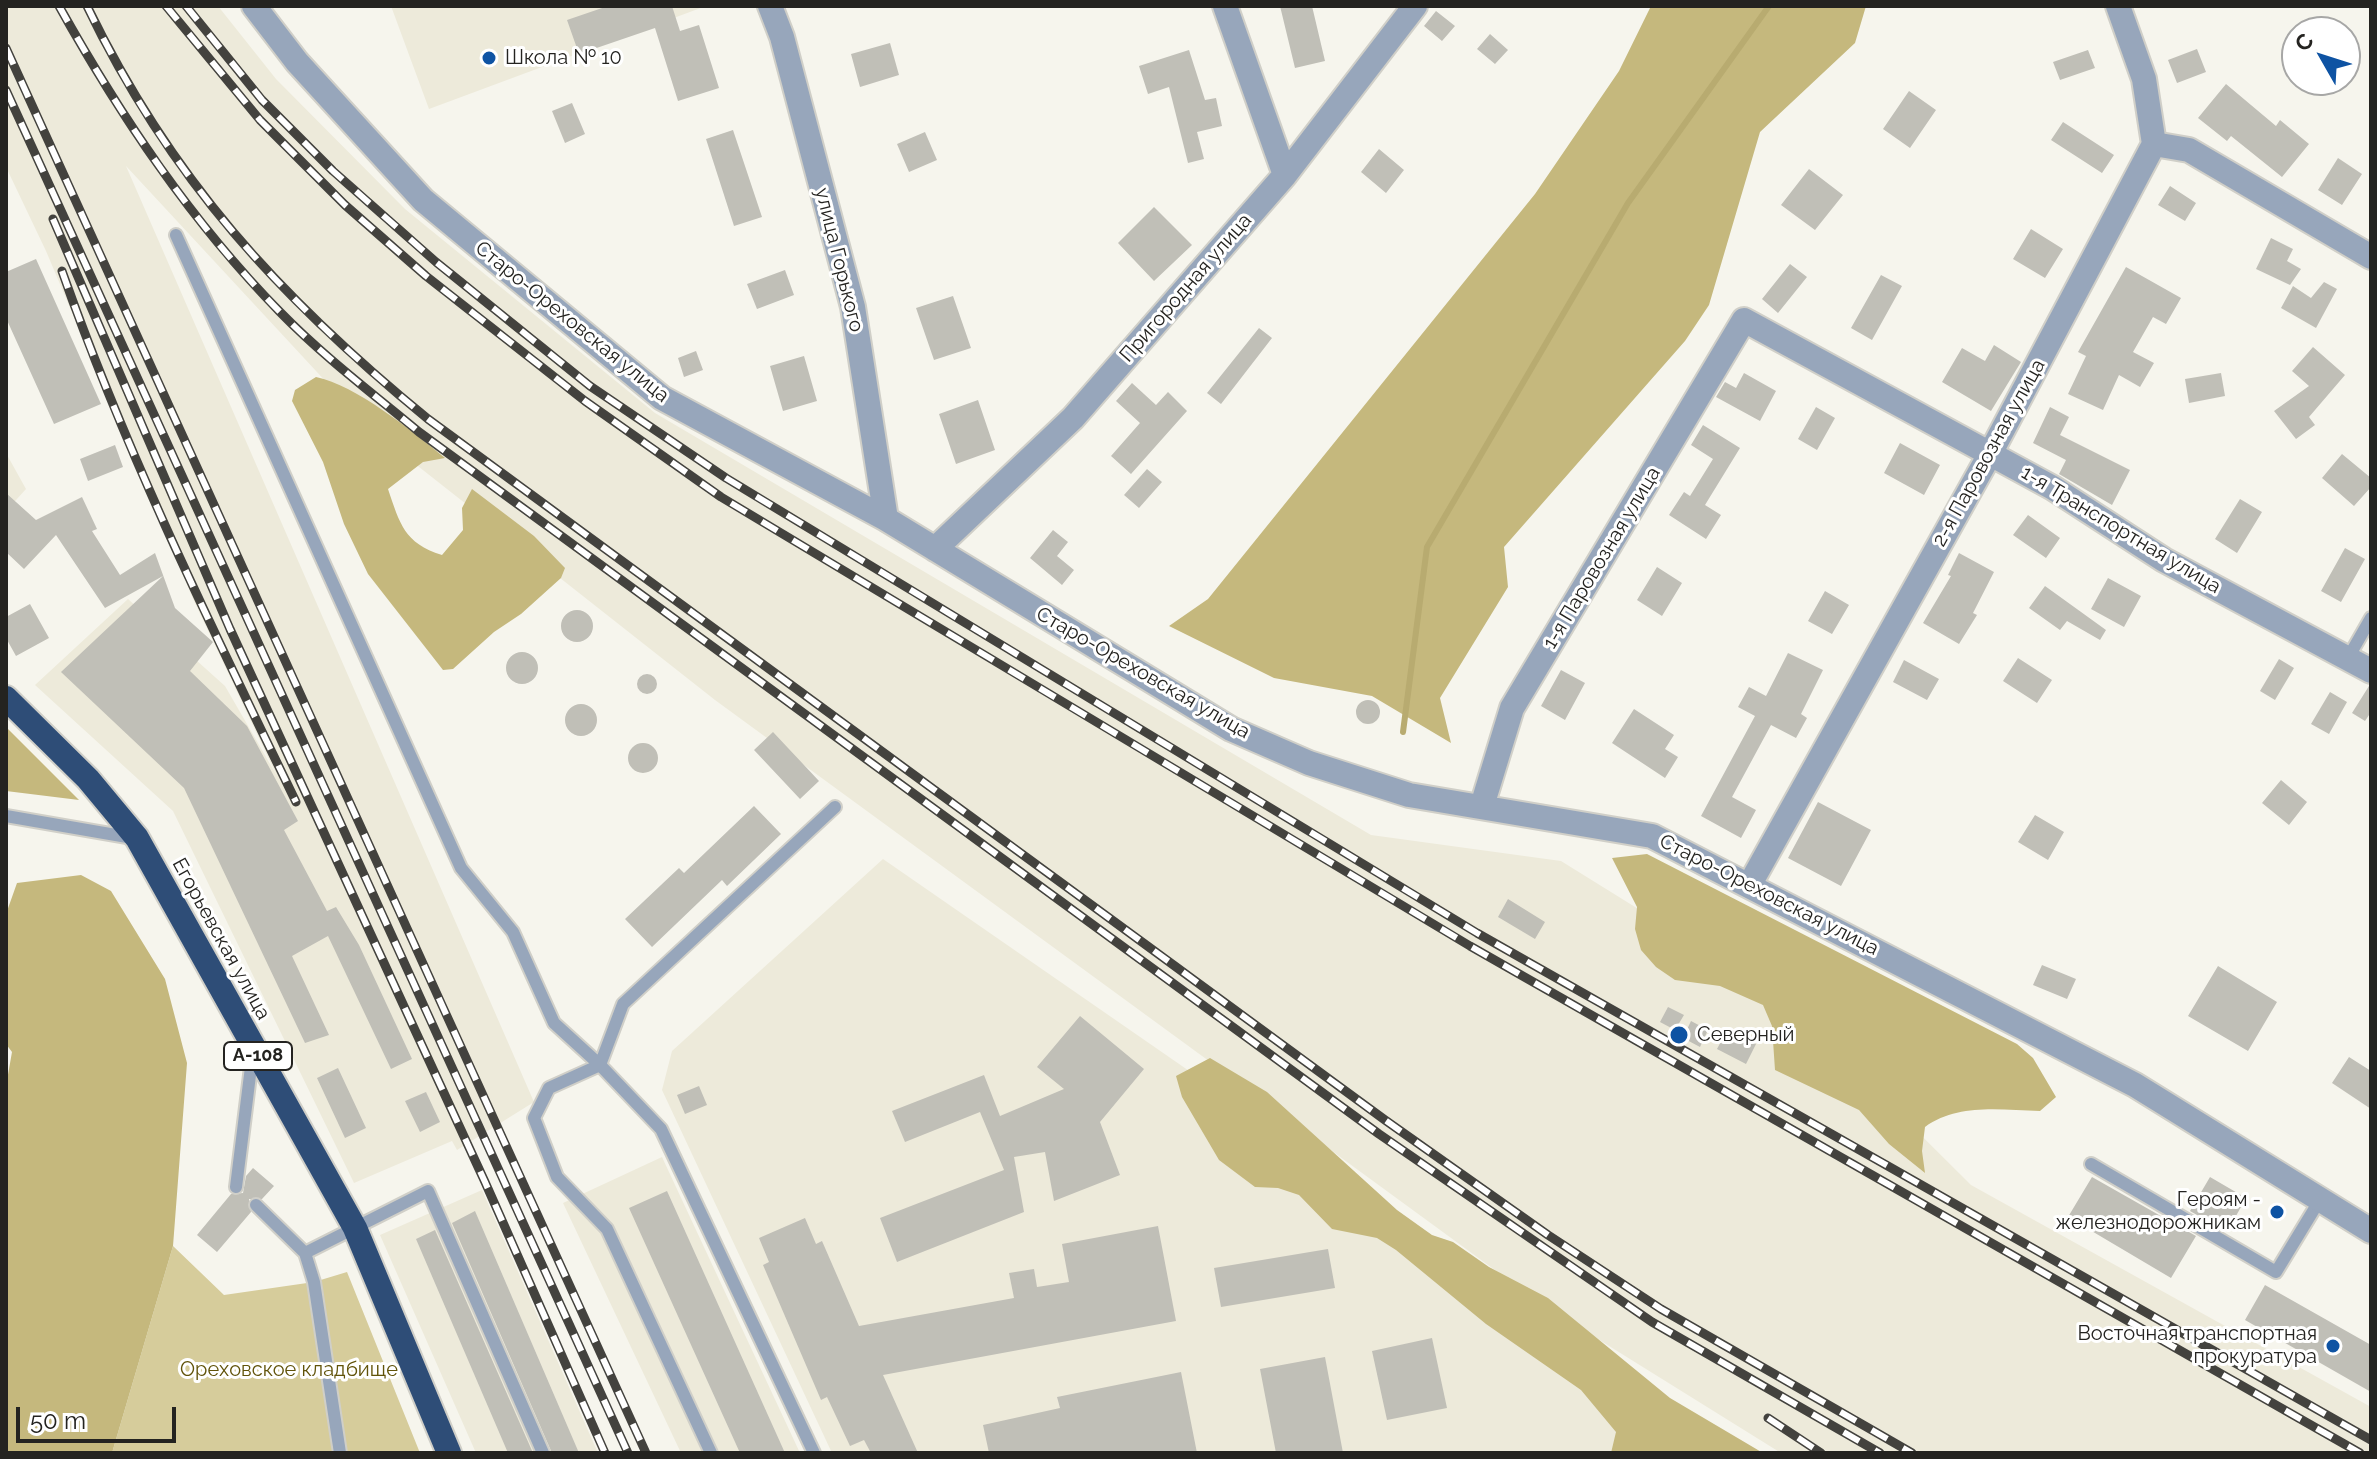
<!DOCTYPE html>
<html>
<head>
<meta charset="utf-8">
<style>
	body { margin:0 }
	#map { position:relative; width:2377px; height:1459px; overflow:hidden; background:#f6f5ed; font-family:Raleway,sans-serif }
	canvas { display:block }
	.frame { position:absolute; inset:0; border:8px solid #242320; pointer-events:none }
	.north { position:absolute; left:2281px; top:16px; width:80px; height:80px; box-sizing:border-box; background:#fff; border:2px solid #a7a7a6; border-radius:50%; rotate:309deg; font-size:22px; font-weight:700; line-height:32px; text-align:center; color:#242320 }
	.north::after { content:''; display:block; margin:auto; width:28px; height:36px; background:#0e53a3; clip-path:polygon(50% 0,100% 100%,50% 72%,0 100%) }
	.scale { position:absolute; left:16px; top:1407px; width:160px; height:36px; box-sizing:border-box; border:4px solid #242320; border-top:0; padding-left:10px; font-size:24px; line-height:28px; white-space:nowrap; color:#242320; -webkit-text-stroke:6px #fff; paint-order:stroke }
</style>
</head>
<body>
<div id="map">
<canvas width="2377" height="1459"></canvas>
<div class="frame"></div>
<div class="north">С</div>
<div class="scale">50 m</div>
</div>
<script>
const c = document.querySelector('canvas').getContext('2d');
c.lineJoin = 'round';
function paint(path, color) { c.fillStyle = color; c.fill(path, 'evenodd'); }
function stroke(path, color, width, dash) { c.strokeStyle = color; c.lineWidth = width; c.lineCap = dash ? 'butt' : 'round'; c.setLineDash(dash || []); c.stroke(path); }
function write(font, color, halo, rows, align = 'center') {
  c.font = font + ' Raleway,sans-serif'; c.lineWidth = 6; c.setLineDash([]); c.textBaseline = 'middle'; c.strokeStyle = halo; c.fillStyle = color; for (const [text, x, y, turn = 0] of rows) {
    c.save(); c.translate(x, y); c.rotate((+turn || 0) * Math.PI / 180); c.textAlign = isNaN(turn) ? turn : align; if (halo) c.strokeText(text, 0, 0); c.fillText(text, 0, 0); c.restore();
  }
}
const built = new Path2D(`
	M6,6H218L276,79L405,209L655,413L1371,835L1561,861L1785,1000L1971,1185L2371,1407V1453H1781L1540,1303L715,700L367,426L126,166L534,1102L457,1150L452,1141L354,1183L173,811L35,685L128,599L225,686L277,776L194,601L46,251L6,167Z
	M391,6H706L429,109Z
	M6,453L26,489L6,511Z
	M883,859L1741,1453H832L662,1090L672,1051Z
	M662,1157L800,1453H681L563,1203Z
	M482,1190L598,1453H476L380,1235Z`);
const green = new Path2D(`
	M173,1246L224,1295L314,1282L347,1272L420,1453H112Z`);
const forest = new Path2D(`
	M1651,6H1866L1855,43L1760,132L1709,305L1685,341L1504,547L1508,587L1440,698L1451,743L1372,696L1274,678L1169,626L1208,599L1535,194L1619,71Z
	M316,377C356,385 412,431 445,458L423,462L388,489C400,524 404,543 442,555L463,530L462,508L472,489L534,536L565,568L561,578L521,614L494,632L453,669L443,670L368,574L344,524L323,462L292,401L295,390Z
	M6,727L79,800L6,791Z
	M1647,854L2017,1044L2033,1058L2056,1097L2040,1111C2000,1110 1958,1103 1925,1127L1922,1151L1925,1173L1889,1144L1859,1110L1775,1070L1772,1026L1763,1005L1720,986L1675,980L1656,967L1641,950L1635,929L1637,907L1612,858Z
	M81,875L111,891L165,979L187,1063L173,1246L112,1453H6V1086L12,1052L6,1044V914L17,883Z
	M1210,1058L1267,1092L1397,1210L1432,1235L1453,1242L1489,1267L1548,1298L1670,1398L1763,1453H1611L1616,1432L1581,1390L1486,1324L1396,1250L1377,1238L1332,1229L1299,1195L1278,1188L1255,1187L1219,1160L1182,1097L1176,1076Z`);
const stream = new Path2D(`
	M1403,732L1427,547L1628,203L1769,6`);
const building = new Path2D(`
	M608,6H672L680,31L699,25L719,88L678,101L655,28L579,54L567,20Z
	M1280,6H1312L1325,61L1295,68Z
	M1436,11L1455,26L1442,41L1424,26Z
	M1490,34L1508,50L1495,64L1477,49Z
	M890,43L899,75L860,87L851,54Z
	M2197,49L2206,72L2177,83L2168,60Z
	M1189,50L1205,100L1216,98L1222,126L1197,132L1204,159L1188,163L1169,87L1148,94L1139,66Z
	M2088,50L2095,68L2060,80L2053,62Z
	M2226,84L2276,126L2280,120L2309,144L2282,177L2231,136L2227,141L2198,118Z
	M1909,91L1936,110L1910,148L1883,129Z
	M572,103L585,134L565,143L552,111Z
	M2063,122L2114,155L2102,173L2051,140Z
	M733,130L762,217L734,226L706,139Z
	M925,132L937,160L909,172L897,144Z
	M1379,149L1404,170L1386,193L1361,172Z
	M2338,158L2362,174L2342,205L2318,190Z
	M1809,169L1843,195L1815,230L1781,205Z
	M2170,186L2196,203L2185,221L2158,205Z
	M1154,207L1192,245L1154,281L1118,243Z
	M2031,229L2063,249L2045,278L2013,259Z
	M2271,238L2293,249L2287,261L2301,269L2290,285L2256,269Z
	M36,259L101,404L54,424L6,318V272Z
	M1790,264L1807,277L1778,313L1762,299Z
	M2126,267L2181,298L2166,324L2153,317L2133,352L2154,363L2140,387L2119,375L2103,410L2068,394L2086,356L2078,352Z
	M785,270L794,295L757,309L747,284Z
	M1881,275L1902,286L1872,340L1851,328Z
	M2324,282L2337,289L2316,328L2281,308L2293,286L2311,298Z
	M953,296L971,348L934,360L916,308Z
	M1259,328L1272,338L1221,404L1207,393Z
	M1994,345L2021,362L1991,411L1942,382L1962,348L1985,361Z
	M2313,347L2345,375L2309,417L2315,425L2296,439L2274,411L2309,386L2292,371Z
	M696,351L703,370L684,377L678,358Z
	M804,356L817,401L783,411L770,366Z
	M1744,373L1776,391L1760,421L1716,397L1725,382L1736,388Z
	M2221,373L2225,396L2189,403L2185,379Z
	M1132,383L1156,405L1168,392L1187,411L1131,474L1111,456L1140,423L1116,401Z
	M978,400L995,450L956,464L939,414Z
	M1816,407L1835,418L1817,450L1798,439Z
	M2050,407L2069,417L2060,435L2130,470L2112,505L2059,474L2066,460L2033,443Z
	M1703,425L1740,448L1705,505L1721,515L1706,539L1669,515L1684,492L1690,496L1713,459L1691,445Z
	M1900,443L1940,465L1924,495L1884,473Z
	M115,445L123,467L88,481L80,459Z
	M2342,454L2371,478V487L2354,506L2322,478Z
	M1147,469L1162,482L1139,508L1124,495Z
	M6,493L36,520L82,497L97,529L92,531L120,575L155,553L175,608L213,642L190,671L247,726L298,821L284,830L327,911L336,907L359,945L412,1059L391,1069L328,936L292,956L329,1035L305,1043L184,788L61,672L163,576L105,608L56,535L24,569L6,552Z
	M2240,499L2262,512L2237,553L2215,539Z
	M2028,515L2060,538L2046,558L2013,535Z
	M1053,530L1068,542L1057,556L1074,570L1062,585L1030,558Z
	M2345,548L2365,559L2341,602L2321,591Z
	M1959,553L1994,572L1973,613L1977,615L1959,644L1923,623L1951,576L1948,575Z
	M1657,567L1682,583L1662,616L1637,600Z
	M2108,578L2141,596L2124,627L2091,609Z
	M2045,586L2106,630L2100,640L2067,621L2060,630L2029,608Z
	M1825,591L1849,605L1832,634L1808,621Z
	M30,604L49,638L16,656L6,638V617Z
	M561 626a16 16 0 1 1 32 0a16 16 0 1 1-32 0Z
	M506 668a16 16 0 1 1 32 0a16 16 0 1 1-32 0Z
	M1788,653L1823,670L1801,714L1807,718L1796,738L1771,725L1732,797L1756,810L1741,838L1701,816L1755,716L1738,707L1749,687L1766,696Z
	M2018,658L2052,680L2037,703L2003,681Z
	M2279,659L2294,668L2275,700L2260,691Z
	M1904,660L1939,679L1927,700L1893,682Z
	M1561,670L1585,683L1565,720L1541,706Z
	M637 684a10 10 0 1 1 20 0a10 10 0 1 1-20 0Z
	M2369,686L2371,712L2365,721L2352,713Z
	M2330,692L2347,702L2329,734L2311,724Z
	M1356 712a12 12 0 1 1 24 0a12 12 0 1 1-24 0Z
	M565 720a16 16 0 1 1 32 0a16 16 0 1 1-32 0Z
	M1634,709L1674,735L1665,749L1678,757L1665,778L1612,743Z
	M773,732L819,781L800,799L754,750Z
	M628 758a15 15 0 1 1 30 0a15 15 0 1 1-30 0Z
	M2281,780L2307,802L2289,825L2262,803Z
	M1818,802L1871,830L1841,886L1788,858Z
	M754,806L781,834L727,886L722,880L652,947L625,919L679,868L684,873Z
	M2035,815L2064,832L2048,860L2018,842Z
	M1508,899L1545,922L1535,939L1498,917Z
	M2042,965L2076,979L2067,999L2033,985Z
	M2218,966L2277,1002L2248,1051L2188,1016Z
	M1668,1007L1684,1015L1675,1030L1660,1022Z
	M1080,1016L1144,1069L1100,1122L1120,1175L1054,1201L1045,1152L1014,1157L1024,1212L897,1262L880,1218L1004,1170L980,1112L905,1142L892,1111L984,1075L1000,1116L1064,1089L1037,1067Z
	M1691,1021L1708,1030L1700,1047L1683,1038Z
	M1727,1030L1756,1044L1746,1064L1717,1049Z
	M2349,1057L2371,1071V1109L2332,1083Z
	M338,1068L366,1128L345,1138L317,1078Z
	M699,1086L707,1105L685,1114L677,1095Z
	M426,1092L440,1122L420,1132L405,1101Z
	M253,1168L274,1186L262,1199H249L251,1212L217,1252L197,1235L231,1194L243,1193L246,1176Z
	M2092,1177L2196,1236L2171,1278L2068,1217Z
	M2210,1177L2246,1198L2227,1232L2190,1211Z
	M667,1191L785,1453H740L629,1208Z
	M475,1211L579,1453H552L452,1223Z
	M805,1218L816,1244L822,1241L859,1326L1014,1298L1009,1273L1034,1269L1037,1287L1069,1282L1062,1244L1158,1226L1176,1321L883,1375L918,1453H871L864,1440L850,1446L827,1397L821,1400L763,1265L769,1262L759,1238Z
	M435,1230L533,1453H508L416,1239Z
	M1328,1249L1335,1288L1221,1307L1214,1268Z
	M2265,1285L2371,1345V1392L2245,1320Z
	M1432,1338L1447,1408L1387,1420L1372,1351Z
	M1325,1357L1343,1453H1276L1260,1369Z
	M1181,1372L1197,1453H989L983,1425L1060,1408L1057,1397Z`);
const lane = new Path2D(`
	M176,235L461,868L513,932L554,1023L600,1065L661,1129L814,1453
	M2348,658L2371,618
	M6,816L133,838
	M2091,1164L2276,1272L2321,1198
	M236,1187L253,1051
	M256,1205L305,1253L428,1191L543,1453
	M305,1253L314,1282L340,1453
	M711,1453L607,1229L557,1177L534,1118L549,1088L600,1065L623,1004L835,807`);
const street = new Path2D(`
	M254,6L297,62L423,200L662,398L886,519L1231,729L1309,763L1409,795L1652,836L2135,1085L2371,1231
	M770,6L782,37L853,307L886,519
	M1225,6L1285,175
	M2154,144L2189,150L2371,257
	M935,549L1073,418L1285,175L1415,6
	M1482,806L1512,708L1744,320L2053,488L2164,560L2371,671
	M1750,884L1990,454L2154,144L2144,79L2118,6`);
const highway = new Path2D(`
	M6,698L88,779L137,838L355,1228L449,1453`);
const rail = new Path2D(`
	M59,6C121,117 191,221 280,312C323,356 372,393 419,432L1379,1134L1652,1322L1880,1453
	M87,6C171,180 280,298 428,419L1385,1120L1548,1235L1661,1309L1912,1453
	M166,6L260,120L345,205L426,276L585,401L721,497L1470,946L2360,1453
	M186,6L262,100L333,171L436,262L590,386L726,478L1477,933L2371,1440
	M6,48L646,1453
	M6,90L628,1453
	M53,219L230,629L485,1182L605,1453
	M62,271C126,453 212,628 296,802
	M1768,1418L1821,1453`);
const markers = [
	[489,58,8,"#0e53a3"],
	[1679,1035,10,"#0e53a3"],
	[2277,1212,8,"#0e53a3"],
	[2333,1346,8,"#0e53a3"]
];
const shields = [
	[258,1056,68]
];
const shieldNames = [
	["А-108",258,1056]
];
const poiNames = [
	["Школа № 10",505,58],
	["Северный",1697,1035],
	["Героям -",2261,1200,"right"],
	["железнодорожникам",2261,1223,"right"],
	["Восточная транспортная",2317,1334,"right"],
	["прокуратура",2317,1357,"right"]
];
const streetNames = [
	["улица Горького",839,260,76],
	["Пригородная улица",1186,288,-49],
	["Старо-Ореховская улица",572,322,39],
	["2-я Паровозная улица",1989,453,-61],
	["1-я Транспортная улица",2121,530,31],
	["1-я Паровозная улица",1602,558,-59],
	["Старо-Ореховская улица",1143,673,30],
	["Старо-Ореховская улица",1769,895,27],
	["Егорьевская улица",221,939,61]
];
const parkNames = [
	["Ореховское кладбище",289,1370]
];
paint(built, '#edeada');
paint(green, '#d6cc9b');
paint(forest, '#c5b87d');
stroke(stream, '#b8ab70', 6);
paint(building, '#c0bfb7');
stroke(lane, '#d0cfc8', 16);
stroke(street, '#d0cfc8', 28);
stroke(highway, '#d0cfc8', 28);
stroke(lane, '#97a6bb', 12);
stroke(street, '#97a6bb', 24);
stroke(highway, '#2e4d77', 24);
stroke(rail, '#43423e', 9);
stroke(rail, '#fff', 6, [18]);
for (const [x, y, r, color] of markers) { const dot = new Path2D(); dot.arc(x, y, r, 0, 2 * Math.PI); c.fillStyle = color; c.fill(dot); stroke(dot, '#fff', 3); }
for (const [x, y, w] of shields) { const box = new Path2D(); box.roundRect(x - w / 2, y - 14, w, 28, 6); c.fillStyle = '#fff'; c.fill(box); stroke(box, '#242320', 2); }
write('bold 18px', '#242320', null, shieldNames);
write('20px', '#242320', '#fff', poiNames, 'left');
write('20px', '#242320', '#fff', streetNames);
write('20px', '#61530a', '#fff', parkNames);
</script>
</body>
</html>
